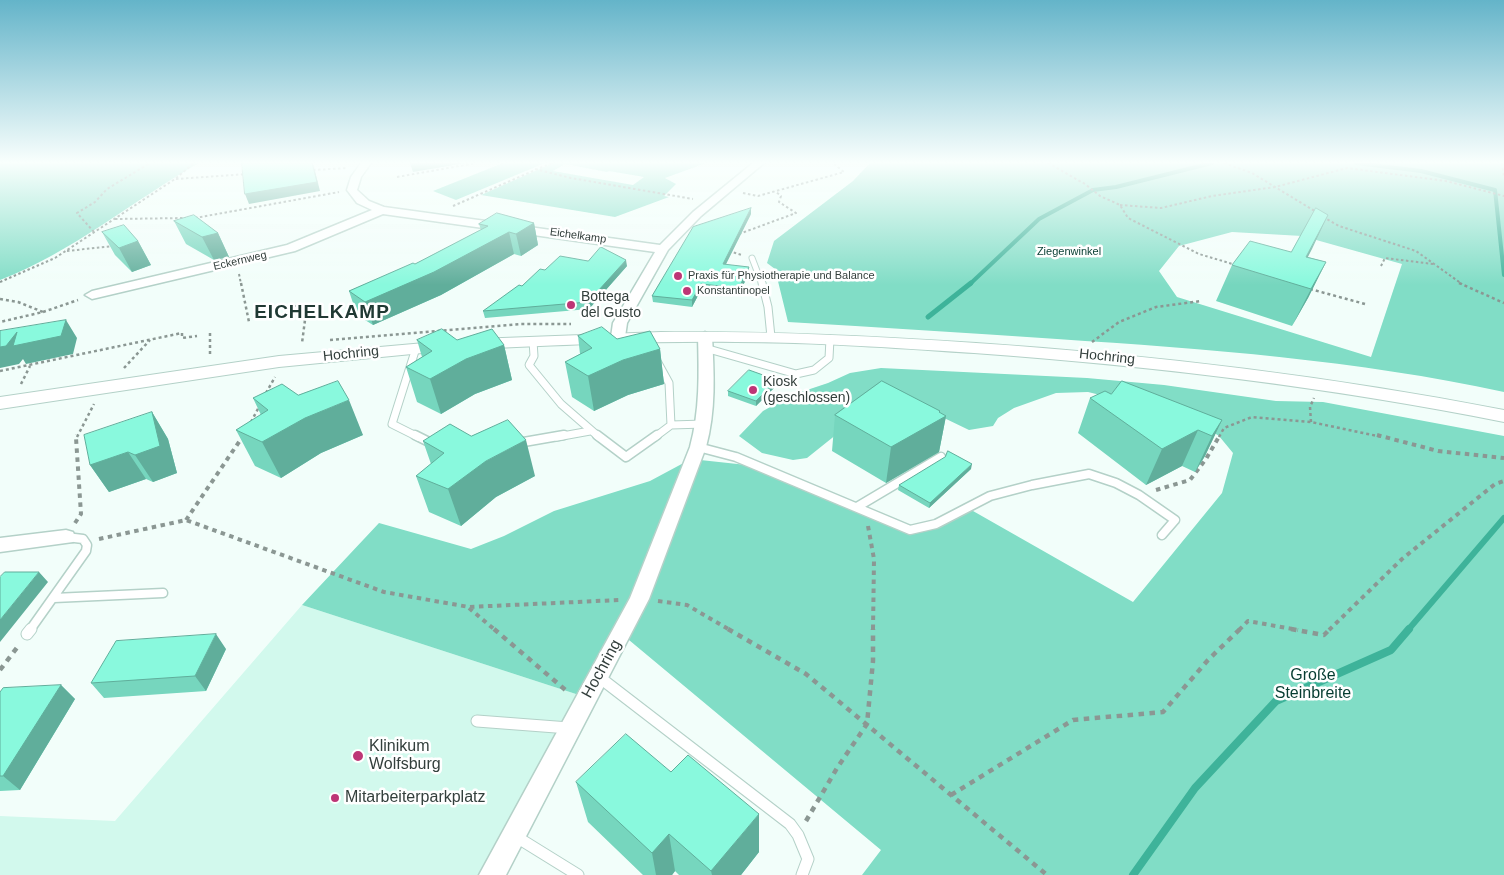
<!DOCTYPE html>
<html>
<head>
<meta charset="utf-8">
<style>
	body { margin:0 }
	canvas { display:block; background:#f2fefa }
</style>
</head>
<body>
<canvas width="1504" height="875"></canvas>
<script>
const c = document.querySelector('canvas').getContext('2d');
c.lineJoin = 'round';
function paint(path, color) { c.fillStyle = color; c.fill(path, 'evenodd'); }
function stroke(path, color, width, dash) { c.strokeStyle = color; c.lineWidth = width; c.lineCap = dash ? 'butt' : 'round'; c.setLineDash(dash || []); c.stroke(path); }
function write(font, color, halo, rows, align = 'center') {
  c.font = font + ' Helvetica,sans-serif'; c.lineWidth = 5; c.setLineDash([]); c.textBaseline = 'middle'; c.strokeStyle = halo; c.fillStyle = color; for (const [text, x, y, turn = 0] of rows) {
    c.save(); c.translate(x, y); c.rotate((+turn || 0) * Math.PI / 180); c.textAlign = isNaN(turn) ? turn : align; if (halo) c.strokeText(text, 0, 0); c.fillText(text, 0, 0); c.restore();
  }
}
const built = new Path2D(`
	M302,605L579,695L479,875H0V816L115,821Z`);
const green = new Path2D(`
	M0,163H199C132,201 73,252 0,280Z
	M503,163H545L456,200L433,191Z
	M553,163H706L665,178L676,184L664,196L669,197L615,217L481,195ZM565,164L607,172L609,171L644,177L633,185L553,171Z
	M870,163H1504V392C1357,360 1207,349 1057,339C967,333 878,327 788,322L775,269L767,263L774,241L853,181ZM1232,232L1302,236L1402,264L1371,357L1177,297L1159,271L1179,246Z
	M881,368L1087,378L1164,385L1276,401L1323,402L1504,436V875H862L881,850L617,630L579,695L302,605L379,523L471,549L504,536L554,511L650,481L691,459L756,466L910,530L936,525L966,507L1133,602L1222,493L1233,453L1219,436L1190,417L1088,392L1056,393L1014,408L998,418L993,426L969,430L942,417L847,426L807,458L793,460L762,453L739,436L763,411L792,395L828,383L850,373Z`);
const streamFar3 = new Path2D(`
	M1356,163L1421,171L1495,190L1504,275
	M970,284L1039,219L1093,190L1116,187L1212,163`);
const streamFar2 = new Path2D(`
	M928,317L971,283`);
const streamFar1 = new Path2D(`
	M1408,630L1504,518`);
const stream = new Path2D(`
	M1133,875L1195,788L1276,701L1391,650L1409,629`);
const pathFar3 = new Path2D(`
	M1048,163L1085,184L1100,196L1120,205L1128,218L1199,254L1236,265
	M1224,163L1252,173L1318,213
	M1502,163L1504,177
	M535,169L571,178L693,199
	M313,170L347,168
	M397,177L476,163
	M176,179L247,174
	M743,193L758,196L844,172L833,163
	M1120,205L1161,208L1212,196L1275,187L1347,168L1446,181L1504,196
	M453,206L551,163
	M1323,217L1339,226L1416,251L1462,284
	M195,218L339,192
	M115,219L186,218
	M94,232L77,213L95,202L107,189L150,163
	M739,234L796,213L779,202L781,196L775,191
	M67,251L113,246
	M729,251L742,255
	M1381,266L1385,258L1433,264
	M239,274L241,284
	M0,282L55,258L175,179L194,163`);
const pathFar2 = new Path2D(`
	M241,283L249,322
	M1459,283L1504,303
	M1310,289L1365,304
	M0,299L18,302L43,312L0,322
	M296,305L305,320L302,343
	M43,312L78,300
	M210,333V354
	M330,340L520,324H571
	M1092,342L1119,322L1156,307L1201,301
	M124,368L150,340
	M0,371L182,333V338L197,336
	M21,384L30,366
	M266,393L275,377
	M251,422L260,405
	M1311,422L1310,407L1314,398
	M77,437L94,404
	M1219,437L1224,428L1252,417L1311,422L1382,437`);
const pathFar1 = new Path2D(`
	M1377,435L1438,451L1504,458
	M1156,490L1190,480L1206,459L1220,435
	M186,520L243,436
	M75,523L81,514L76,438L77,435
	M868,526L874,559L873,630
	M99,539L186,520L384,592L469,607L619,600
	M658,601L687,605L730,630
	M469,608L495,630
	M1239,630L1248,621L1298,630
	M1329,630L1402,559L1495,484L1504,481`);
const path = new Path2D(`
	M494,629L569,693
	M728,629L806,674L1047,875
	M1291,629L1324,635L1330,629
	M0,670L19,645
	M951,795L1073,720L1163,712L1208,660L1240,629
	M806,821L837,768L867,724L873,661V629`);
const serviceFar3 = new Path2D(`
	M752,258L762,284`);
const serviceFar2 = new Path2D(`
	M762,283L768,307L771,337
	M533,341L534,356L529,365L561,404L599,437
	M416,348L392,424L418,437
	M705,348L796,374L814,370L829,358L830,339
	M658,363L669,383L671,425L704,424
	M557,437L590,431
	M655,437L671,425`);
const serviceFar1 = new Path2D(`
	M415,435L433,444
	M597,435L626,457L657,435
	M518,443L564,435
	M698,447L736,457L910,530L936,524L990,496L1032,485L1089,474L1116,483L1139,495L1175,520L1162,535
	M857,507L941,457
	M54,598L163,593
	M30,630L86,551L87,545L83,539L66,537`);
const service = new Path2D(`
	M27,634L31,629
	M599,677L790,824L798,835L808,859L802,875
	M477,721L569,728
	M515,836L578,875`);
const minor = new Path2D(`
	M361,163H371L361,177L357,190L369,201L384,207L660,245L693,212L753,163H764L701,216L668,250L627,323L625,337L618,341L611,337L613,323L655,252L383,214L295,251L92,299L85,295L92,291L287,245L372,210L357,203L347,190L351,177Z
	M705,332L712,336C714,374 716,410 706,447L649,599L506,875H479L630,598L690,447C700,410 699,374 698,336Z
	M66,530L73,532L75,537L73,542L0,552V538Z`);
const tertiary = new Path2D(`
	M661,332C766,331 871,336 976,343C1154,355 1329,376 1504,410V422C1329,387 1153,366 974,353C895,348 815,342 736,342C649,341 562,345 476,349L470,348L467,344L470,340L476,339Z
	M447,341L453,342L456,346L453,350L279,367L0,409V397L279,356Z`);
const wall = new Path2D(`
	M751,214L726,264L749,273L739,294L701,290L692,307L653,302L652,296Z
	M174,221L218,233L229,257L214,260L186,244Z
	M534,223L538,245L521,256L514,254L441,295L373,325L357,315L349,291L415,264L481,230L479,224Z
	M102,232L138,241L151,265L132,272L115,255Z
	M1308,257L1326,262L1308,298L1292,326L1216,301L1232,265Z
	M588,261L627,266L589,309L485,318L483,311L522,286L545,270Z
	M578,336L617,339L660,349L664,384L628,395L594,411L572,397L565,362L580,354Z
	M417,340H457L504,345L512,380L475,394L441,414L417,402L406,367L422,357Z
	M777,380V385L756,406L728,396V391Z
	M1111,394L1222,420L1205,456L1195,472L1182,466L1146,485L1078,433L1090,398Z
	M298,395L363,435L321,453L281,478L255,466L236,430L261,415L253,398Z
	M152,412L168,439L177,473L153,482L146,479L109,492L90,465Z
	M940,413L946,416L939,452L886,483L832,451L835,415Z
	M423,441L535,476L496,497L461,526L429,512L416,476L431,464Z
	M971,469L929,508L898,490L899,485Z
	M226,649L206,691L104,698L91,683Z
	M61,685L75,699L20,790L0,791V692Z
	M576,782L759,852L741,875H679L675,871L672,875H643L588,822Z`);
const shadedWall = new Path2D(`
	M312,163H313L320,191L249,204L245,194Z
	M410,163H466L413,172Z
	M751,208V214L723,270V264Z
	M1328,215L1312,249L1294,284L1306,257Z
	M534,223L538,245L521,256L516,234Z
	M509,232L514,254L441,295L373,325L365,302Z
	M218,233L229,257L214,260L202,237Z
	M138,241L151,265L132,272L119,248Z
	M626,260L627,266L589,309L588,302Z
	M1326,262L1308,298L1292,326L1311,289Z
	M749,267V273L739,294V288Z
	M701,284V290L692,307V300Z
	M66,320L77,338L73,354L26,364L23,359L19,364L0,368V347L17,332Z
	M504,345L512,380L475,394L441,414L430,379L466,359Z
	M660,349L664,384L628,395L594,411L588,376L623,360Z
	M777,380V385L756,406V401Z
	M349,400L363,435L321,453L281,478L262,442L305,418Z
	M940,411L939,420L946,416L939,452L886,483L891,447Z
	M152,412L168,439L177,473L153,482L135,455Z
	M1222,420L1205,456L1195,472L1212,436Z
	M1198,430L1182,466L1146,485L1162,449Z
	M526,440L535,476L496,497L461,526L448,489L486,461Z
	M128,452L146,479L109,492L90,465Z
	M972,464L971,469L929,508L930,503Z
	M39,572L48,582L0,642V620Z
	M216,634L226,649L206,691L195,676Z
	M61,685L75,699L20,790L3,776Z
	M759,814V852L741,875H712L711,871Z
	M669,834L675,871L672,875H656L652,853Z`);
const building = new Path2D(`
	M242,163H312L317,182L245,194Z
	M751,208L723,264L749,267L739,288L701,284L692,300L652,296L693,227Z
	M1316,208L1328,215L1306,257L1326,262L1311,289L1232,265L1250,241L1291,252Z
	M497,213L534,223L516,234L509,232L434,272L365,302L349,291L413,263L415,264L488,226L479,224Z
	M194,215L218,233L202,237L174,221Z
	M124,225L138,241L119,248L102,232Z
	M601,247L626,260L588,302L483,311L519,285L522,286L540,269L545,270L560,256L588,261Z
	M66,320L61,336L13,346L17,332L6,346L0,347V331Z
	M602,327L617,339L650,331L660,349L623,360L588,376L565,362L592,348L578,336Z
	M442,329L457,340L492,329L504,345L466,359L430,379L406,367L432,351L417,340Z
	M749,370L777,380L756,401L728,391Z
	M338,381L349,400L305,418L262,442L236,430L268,410L253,398L282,384L298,395Z
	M882,381L940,411L939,412L946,416L891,447L835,415Z
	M1122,381L1222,420L1212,436L1198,430L1162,449L1090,398L1105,391L1111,394Z
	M152,412L160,446L135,455L128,452L90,465L84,435Z
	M508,420L526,440L486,461L448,489L416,476L444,453L423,441L450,424L471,436Z
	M948,451L972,464L930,503L899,485L945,457Z
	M5,572H39L0,620V577Z
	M216,634L195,676L91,683L116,641Z
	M61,685L3,776H0V692L3,688Z
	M626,734L671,772L688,755L759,814L711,871L669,834L652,853L576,782Z`);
const markers = [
	[678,276,5,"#bd3676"],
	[687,291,5,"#bd3676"],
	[571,305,5,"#bd3676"],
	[753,390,5,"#bd3676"],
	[358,756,6,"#bd3676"],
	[335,798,5,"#bd3676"]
];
const farStreetnames = [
	["Eichelkamp",578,236,8],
	["Eckernweg",240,261,-13]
];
const farParknames = [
	["Ziegenwinkel",1069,252]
];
const farPoinames = [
	["Praxis für Physiotherapie und Balance",688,276],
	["Konstantinopel",697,291]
];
const poiNames = [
	["Bottega",581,297],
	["del Gusto",581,313],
	["Kiosk",763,382],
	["(geschlossen)",763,398]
];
const streetNames = [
	["Hochring",351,354,-6],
	["Hochring",1107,357,6]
];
const nearStreetnames = [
	["Hochring",602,669,-61]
];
const nearParknames = [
	["Große",1313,676],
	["Steinbreite",1313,694]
];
const nearPoinames = [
	["Klinikum",369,747],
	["Wolfsburg",369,765],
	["Mitarbeiterparkplatz",345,798]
];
const districtNames = [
	["EICHELKAMP",322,313]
];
paint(built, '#d2f9ed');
paint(green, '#81ddc6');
stroke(streamFar3, '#3eb39a', 4);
stroke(streamFar2, '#3eb39a', 5);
stroke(streamFar1, '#3eb39a', 6);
stroke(stream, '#3eb39a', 8);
stroke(serviceFar3, '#b4d1c8', 7);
stroke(serviceFar2, '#b4d1c8', 9);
stroke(serviceFar1, '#b4d1c8', 11);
stroke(service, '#b4d1c8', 13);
stroke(minor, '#b4d1c8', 3);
stroke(tertiary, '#b4d1c8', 2);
stroke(pathFar3, '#8b9793', 2, [2.5, 2.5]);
stroke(pathFar2, '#8b9793', 2.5, [3, 3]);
stroke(pathFar1, '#8b9793', 4, [4.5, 4.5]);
stroke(path, '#8b9793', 4.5, [5.5, 5.5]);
stroke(serviceFar3, '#fff', 5);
stroke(serviceFar2, '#fff', 7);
stroke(serviceFar1, '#fff', 8);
stroke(service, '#fff', 11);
paint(minor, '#fff');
paint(tertiary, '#fff');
paint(wall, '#76d6be');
paint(shadedWall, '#60ae9b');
paint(building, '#89f9dd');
stroke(building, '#60ae9b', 1);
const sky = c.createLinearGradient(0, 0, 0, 285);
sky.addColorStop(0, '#64b4c9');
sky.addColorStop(0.57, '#f9fffd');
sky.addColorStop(1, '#f9fffd00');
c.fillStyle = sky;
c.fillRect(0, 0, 1504, 285);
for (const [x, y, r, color] of markers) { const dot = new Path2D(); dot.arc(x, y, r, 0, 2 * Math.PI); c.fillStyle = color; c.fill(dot); stroke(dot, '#fff', 2); }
write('11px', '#333f3c', '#fff', farStreetnames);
write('11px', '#063c31', '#fff', farParknames);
write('11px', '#333f3c', '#fff', farPoinames, 'left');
write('14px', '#333f3c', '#fff', poiNames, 'left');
write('14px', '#333f3c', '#fff', streetNames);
write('16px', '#333f3c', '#fff', nearStreetnames);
write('16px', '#063c31', '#fff', nearParknames);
write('16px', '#333f3c', '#fff', nearPoinames, 'left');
c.letterSpacing = '1px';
write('bold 19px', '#203933', '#fff', districtNames);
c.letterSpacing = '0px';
</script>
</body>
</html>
